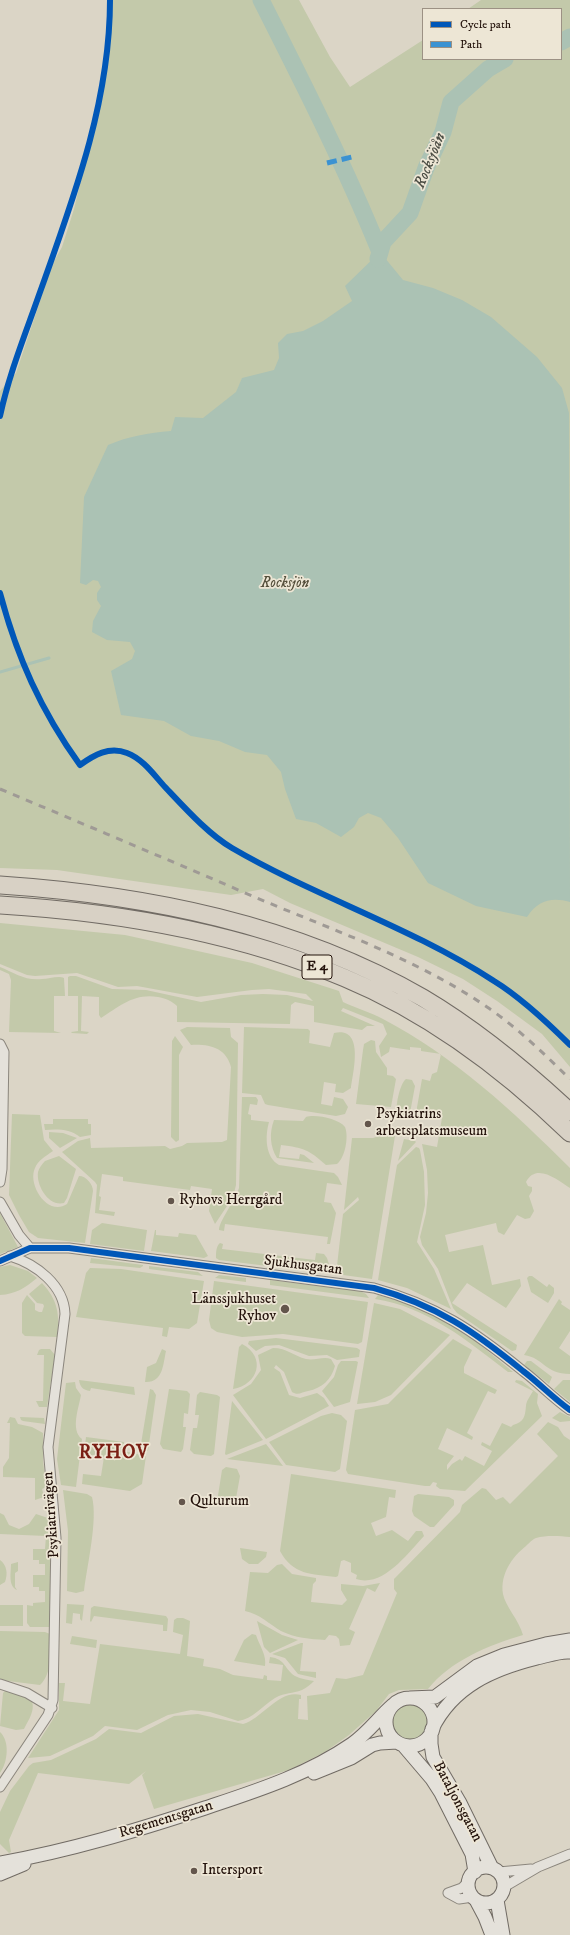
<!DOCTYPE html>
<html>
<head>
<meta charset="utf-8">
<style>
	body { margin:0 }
	#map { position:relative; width:570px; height:1935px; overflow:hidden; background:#dbd5c6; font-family:"IM FELL DW Pica",serif }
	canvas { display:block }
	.legend { position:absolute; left:422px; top:8px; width:140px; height:52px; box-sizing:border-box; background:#ede6d5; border:1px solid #9c9184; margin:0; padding:5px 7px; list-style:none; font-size:12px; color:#23120b }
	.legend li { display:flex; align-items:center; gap:8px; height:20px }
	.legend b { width:20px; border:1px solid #9c9184 }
</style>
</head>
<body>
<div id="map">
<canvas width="570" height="1935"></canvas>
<ul class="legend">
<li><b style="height:5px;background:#0057b8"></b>Cycle path</li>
<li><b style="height:5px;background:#3b92d2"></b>Path</li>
</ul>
</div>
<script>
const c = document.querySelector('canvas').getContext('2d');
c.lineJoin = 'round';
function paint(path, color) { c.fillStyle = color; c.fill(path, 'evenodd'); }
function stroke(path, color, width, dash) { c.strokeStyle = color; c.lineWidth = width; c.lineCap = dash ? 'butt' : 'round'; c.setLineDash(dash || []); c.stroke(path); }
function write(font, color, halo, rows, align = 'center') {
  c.font = font + ' "IM FELL DW Pica",serif'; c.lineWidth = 3.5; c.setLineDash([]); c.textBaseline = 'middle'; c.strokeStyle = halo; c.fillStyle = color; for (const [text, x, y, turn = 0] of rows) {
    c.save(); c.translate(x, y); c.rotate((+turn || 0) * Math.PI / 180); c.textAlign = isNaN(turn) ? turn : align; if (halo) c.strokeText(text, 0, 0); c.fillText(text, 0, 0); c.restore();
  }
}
const green = new Path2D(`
	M110,0H299L330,57L350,87L423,40V59H561V9H468L481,0H570V1067L542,1034L497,1001L463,979L418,957L290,903L263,889L231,895L57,870L0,868V391L16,373L52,265L62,247L74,209L95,121L104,74Z
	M0,923L125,935L252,963L339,991L343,1002C356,1008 370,1012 383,1019C454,1056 514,1112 570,1168V1188C558,1180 536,1162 526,1182L528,1186L532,1187V1191L529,1196L534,1211L530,1218L525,1219L517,1215L504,1235L498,1232L496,1223L445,1235L449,1252L483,1245L492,1285L520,1279L521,1286L506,1308L467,1283L452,1303L517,1345L516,1350L512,1351L457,1313L453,1308L438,1269L422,1245L420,1237L426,1213L428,1193L427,1170L422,1144L437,1147L442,1118L416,1113L422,1079L430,1081L432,1074L437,1072L441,1054L421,1051V1048L410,1047V1050L390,1047L389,1052L381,1057L379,1046L387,1034L383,1024L343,1008L341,1011L375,1026H367L362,1030L314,1022V1006L295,1002L291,1005L290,1024L177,1022V1006C172,1001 165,998 158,997C134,993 120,1006 101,1018L99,1015V997L82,996L81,1031L89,1032L87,1034L72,1033L71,1032L78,1031V996H68V977L70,976H76L112,989L146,990L201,1002L241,995L263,994L287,995L313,1001L306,994L269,989L252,990L197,997L137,986L118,987L77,973L35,976L27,975L0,964Z
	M0,967C15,973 25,981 42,979C49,979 58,975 64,978L65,996H54V1031L61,1033L9,1032L11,980L9,974L0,970Z
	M187,1027L230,1028L231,1037L238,1043L236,1185L233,1197L215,1224L209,1211L212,1189L191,1186L190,1190L123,1181V1177L102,1174L99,1196L101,1197L99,1210L115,1212L114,1216L95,1213L97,1185L95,1182L62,1152L78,1141L90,1138L91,1148L165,1146L170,1149L182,1146L187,1143L222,1142L227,1140L231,1067C226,1048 210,1044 191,1045L180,1030Z
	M244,1027L308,1029L310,1031L309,1043L330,1047L334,1033C365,1026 353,1072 351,1088L343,1093L335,1092L336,1084L324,1082L321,1104L332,1106L334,1097L343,1099L348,1107L345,1114L336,1116L268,1105L265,1104L261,1095L242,1093Z
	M175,1036L183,1047L179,1055V1140L176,1142L171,1137L172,1041Z
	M371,1040L375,1041L376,1052L387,1068V1075L393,1076L396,1079L391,1107L356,1104L363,1050L364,1044Z
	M406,1079L412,1080L415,1086L410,1113L404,1117L398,1116C394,1109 400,1083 406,1079Z
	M242,1097H256L258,1100L257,1105L250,1104L248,1114L251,1115V1120L269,1122C265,1136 265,1157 279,1165L334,1173L338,1177L342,1185L327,1183L324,1202L331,1203L336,1213L330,1244H327L328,1237L225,1224L224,1231L219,1230C219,1221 235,1201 239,1188Z
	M12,1114L40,1115L44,1140L53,1151C46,1156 38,1160 35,1168C27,1185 48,1217 67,1204L79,1176C86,1176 93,1184 93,1191L85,1243L38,1238L29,1232L19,1215L9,1195Z
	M306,1117C316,1114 339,1119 345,1127C349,1137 345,1158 337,1164L326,1165C308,1149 304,1148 281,1145L279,1157L299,1159L300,1154L304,1155L314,1163L277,1158C270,1147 269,1133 274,1120L303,1121Z
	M53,1119H88V1124H91V1135L80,1137C70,1129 58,1129 45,1130L44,1124H53Z
	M49,1132L63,1133L77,1138L60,1148L49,1138Z
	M382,1135L395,1136L372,1279L336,1274L343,1214L359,1200L358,1197L344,1210L352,1138H373Z
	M404,1139L415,1141L416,1142L398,1161Z
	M416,1147L419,1148L420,1150L424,1172L425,1205L417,1242L434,1269L451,1309L407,1288L378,1280L397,1165Z
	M59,1156L76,1169L67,1198L64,1203C49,1207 36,1186 38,1172C39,1168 42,1164 45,1161Z
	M0,1213L18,1247L0,1254Z
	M102,1223L147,1230L144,1251L90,1244L92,1230Z
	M155,1230H156V1235L178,1237L179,1233L196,1235L208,1256L204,1258L151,1251Z
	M220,1243L223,1244L222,1249L315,1260L316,1253L324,1254L327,1258L329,1264L327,1272L324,1273L219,1260L216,1258C216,1253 216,1246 220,1243Z
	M91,1258L143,1265V1266L140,1268L90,1263Z
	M10,1265L28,1271L37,1278C25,1288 16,1294 0,1295V1267Z
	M149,1266L198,1272L203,1276L149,1269Z
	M90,1268L121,1269L204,1281L197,1323L189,1329L169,1327L167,1337L162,1336L163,1328L76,1317L86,1273Z
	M219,1275L246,1278V1282L215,1278Z
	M529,1276H532L547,1287L549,1284L554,1288V1293L548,1303L531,1292L527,1278Z
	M270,1280L360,1291L366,1294L369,1298L270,1285Z
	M214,1281L368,1302L362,1342L358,1344L283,1334L242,1337L217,1332L211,1328L209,1320Z
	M42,1283C58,1300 60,1315 57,1337L25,1336L22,1333V1303L27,1295L35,1304V1310L39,1312H42L44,1306L43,1304L37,1303L29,1294Z
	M378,1295L407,1303L443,1320L478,1343L513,1372H508C469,1342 426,1306 375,1299Z
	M559,1299L562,1302L561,1304L570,1310V1331L559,1348L570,1356V1374C545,1374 544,1358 524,1355Z
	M374,1303L400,1309L450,1335L391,1395L375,1402L357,1404Z
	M276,1338L357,1348L360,1350L359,1357L337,1360L327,1355L309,1356L279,1345L265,1346L256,1351L248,1344L249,1341Z
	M453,1339L472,1350L464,1367V1373L497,1390L495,1394L488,1391L467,1433L473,1437L472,1440L447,1428L438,1449L454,1456L447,1465V1470L452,1464L460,1459L462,1461L465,1456L484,1466L492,1451L481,1445L482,1442L490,1446L502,1423L511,1427L513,1425C524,1422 525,1417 526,1406C526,1401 531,1395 533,1391L515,1382L516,1380L522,1381L538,1394L537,1403L542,1416L465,1491L440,1489L436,1486L437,1483L433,1482L430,1486H425L348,1474L346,1470L355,1410L388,1404Z
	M242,1344C267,1357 258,1385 233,1389L239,1347Z
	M273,1348C287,1348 294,1356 306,1359C315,1361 323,1356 331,1359L335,1366C331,1380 322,1388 308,1391C302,1392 298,1396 292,1392L284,1372L276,1365L274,1368L280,1372L289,1395L300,1398L317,1393L324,1398L329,1406L266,1439L233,1395L251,1384L261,1370L258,1355Z
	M41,1349H50L55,1355L47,1407H39L36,1401H43L44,1355H37L39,1350Z
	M162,1349L166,1351C163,1365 163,1383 145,1382L147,1367L156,1363Z
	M341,1361H356L358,1362L350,1402L334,1407L322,1391L334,1377L338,1365Z
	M527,1361H531L552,1377L549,1384L524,1365Z
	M79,1380L134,1387L135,1395L91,1388L90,1391C83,1390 80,1387 79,1380Z
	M563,1380H570V1402L554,1389Z
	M75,1382L76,1388L81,1395C79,1407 70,1430 82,1439L76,1487L61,1485L57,1459L66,1383Z
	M150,1389L153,1390L156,1395L148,1451L140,1450Z
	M169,1389L187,1391L190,1394L188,1414L184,1413L183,1427H186L183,1449L181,1452L163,1449L160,1444Z
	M200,1392L217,1395L220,1397L214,1454L211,1456L194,1454L190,1450L193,1428H197L199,1415H195L197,1395Z
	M232,1401L263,1440L226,1455L225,1454Z
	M560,1412L570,1417V1421L560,1422L552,1418Z
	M332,1413L341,1415L347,1421L340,1469L335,1472L286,1465L269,1442L321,1416Z
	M10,1417L15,1418L18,1424L32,1427L43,1433V1461L46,1487L42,1489L44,1497L35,1500V1478L3,1477V1467L9,1458L10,1423H7Z
	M20,1417L44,1418L45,1424L23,1421L21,1420Z
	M548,1422L558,1427L564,1436L570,1440V1537C560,1536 546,1535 536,1538C533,1539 529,1543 526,1546C512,1557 500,1574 503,1594C505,1606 519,1620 523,1635C489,1645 450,1661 428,1689L399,1690L389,1694L376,1711L349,1735L325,1752L289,1770L154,1809L142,1775L146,1771L129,1784L38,1773L9,1840L11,1852L9,1853L0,1844V1812L10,1791L29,1766L33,1763L51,1760L96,1739L109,1729L141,1733L174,1716L198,1714L243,1724C262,1719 279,1689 301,1695V1699H299L298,1719L308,1720L307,1696L330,1693L336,1678L346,1679L363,1675L397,1593L394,1589V1579L460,1512L462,1505L482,1488L486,1489L496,1500L503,1497L510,1504L558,1456L537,1434Z
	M86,1437L124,1442V1451L146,1456L142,1484L130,1491L82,1484L83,1474L101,1476L104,1457L84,1454Z
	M266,1444L283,1466L227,1459Z
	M226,1467L237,1469L240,1476L235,1504L233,1506L219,1505L217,1502L222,1470Z
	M291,1474L396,1490L395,1498L389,1497L386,1517L371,1523L376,1536L392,1530L408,1541L416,1531H422L424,1536C408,1553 383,1588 356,1579L357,1575L351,1572V1563L344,1560L341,1561L338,1576L336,1577C311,1574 293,1575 280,1551Z
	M63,1490L87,1494L92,1497C98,1520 87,1566 84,1591L76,1593L67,1591L68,1531Z
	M418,1494L449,1497L454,1500V1505L434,1527H430L414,1516L412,1511L414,1496Z
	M0,1513L4,1515L9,1525L19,1529L29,1524L36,1514L48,1518L51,1530L50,1627H30L27,1623V1605L33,1606V1603L45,1602V1591H39V1587H33V1575H45V1564H39V1560H33V1549H45L46,1536L0,1534Z
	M240,1548L267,1552L266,1557L258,1564H249L242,1559Z
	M0,1560C7,1565 8,1574 5,1582L0,1585Z
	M18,1562V1571L15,1573V1587L17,1590C8,1586 11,1573 11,1564Z
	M282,1564L292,1574L316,1578V1581L313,1584L311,1602L342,1605L347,1600L341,1590V1584L363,1586L380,1583L375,1592L367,1588L349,1629L355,1632L350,1645L340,1646L339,1639L336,1636L329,1635L325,1640C310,1639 295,1638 281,1631C269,1624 260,1614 245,1611L250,1572L268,1573L277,1565Z
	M67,1604L84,1605L82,1621L80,1619V1614L73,1613L72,1624L66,1623Z
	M0,1605H23V1626H0Z
	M94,1606L166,1616L168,1619L167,1631H163V1625L94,1616L91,1622L90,1621L91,1608Z
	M177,1618H183L190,1621L187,1656L204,1659L203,1666L220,1669L233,1675L263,1679L264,1675L267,1676V1680L281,1681L283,1665L269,1663L270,1657C286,1659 284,1669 295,1676C301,1679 308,1680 314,1681C311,1684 306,1688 302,1690C292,1694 286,1692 275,1698C262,1706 253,1719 238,1721L210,1712L191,1710L168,1715L137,1730L105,1726L93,1736L50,1756L28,1758L59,1710V1683H65L63,1701L90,1704L100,1644L180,1654L183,1635L173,1632L174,1620Z
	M257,1621L282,1635L298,1640L270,1653L264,1647Z
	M0,1631L45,1632L50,1634C50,1651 53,1673 40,1685L0,1680Z
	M252,1634L256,1635C259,1645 267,1655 265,1666L234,1661L244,1640Z
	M72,1636L97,1640L96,1648L70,1644Z
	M301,1643H303L300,1671L316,1672V1678L298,1674L285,1658L272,1654Z
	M5,1691L19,1692L32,1701C35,1711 29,1719 24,1729L16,1730L0,1726L3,1693Z
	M392 1722a18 18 0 1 1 36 0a18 18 0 1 1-36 0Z
	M0,1732C10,1741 8,1762 0,1773Z`);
const water = new Path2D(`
	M380,252L403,280L433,288L462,300L491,317L537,357L562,388L569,413L570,902C552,897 538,900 527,917L476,906L428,883L398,838L381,818L368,813L359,818L354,827L341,837L316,823L296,819L285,789L281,772L267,755L245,752L219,741L191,736L164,721L121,715L111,671L132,659L135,651L130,642L107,640L92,632L93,621L101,606L97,600V593L101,587L98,581L93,580L86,585L80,583L84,497L108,445C129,436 148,433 171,431L175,417L203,418L236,392L242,378L274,370L279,358L278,343L287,334L303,331L323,321L352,301L345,286Z`);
const stream = new Path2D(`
	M0,672L49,658`);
const river = new Path2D(`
	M261,0C303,83 345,166 380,252
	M561,42L570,37
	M378,259L383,242L410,213L426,168L443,132L451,102L488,69L505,59`);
const street = new Path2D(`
	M0,1044L4,1052L2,1169L0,1182
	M0,1202L19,1235L30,1248
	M0,1261L30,1248H69L374,1288C436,1305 474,1331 523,1371C539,1383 553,1398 570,1410
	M0,1684L27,1693L52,1708
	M0,1787L48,1715L53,1700L56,1538L48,1447L65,1314C64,1285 36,1264 10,1256
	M499,1872L531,1869
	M504,1887L538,1867L570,1854
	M448,1893L459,1899L473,1897
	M448,1893L462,1888L469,1881`);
const secondary = new Path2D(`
	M410,1698L435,1697L477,1666L504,1655L546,1644L570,1640
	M386 1722a24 24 0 1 1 48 0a24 24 0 1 1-48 0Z
	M432,1729C453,1686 493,1669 537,1658C547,1656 559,1651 570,1652
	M431,1732V1744L433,1757L460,1803L492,1868
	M403,1745L432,1779L441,1793L472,1854L475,1872
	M314,1773L351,1758L372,1745L380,1743L397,1742
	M0,1863C69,1851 138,1830 205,1808C256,1791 307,1775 352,1744C368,1733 379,1717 393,1705
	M468 1885a18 18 0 1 1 36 0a18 18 0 1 1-36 0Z
	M0,1874L24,1864
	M476,1900L485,1917L492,1935
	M497,1900L503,1935`);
const highway = new Path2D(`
	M0,885C147,895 294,924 423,998C477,1030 524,1069 570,1112
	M0,905C117,912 236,932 345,978C429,1013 505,1070 570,1133`);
const rail = new Path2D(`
	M0,789C86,825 171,861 257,898C335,931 417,959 487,1007C518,1028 544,1054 570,1079`);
const quiet = new Path2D(`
	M327,163L352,157`);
const cycleway = new Path2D(`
	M0,416C8,379 21,345 34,309C69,210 110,108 110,0
	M0,593C17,657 41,711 80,765C94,755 109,746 127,753C143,759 154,775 165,787C184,807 208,834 232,848C316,897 411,927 494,981C520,997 548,1023 570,1045
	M0,1261L30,1248H69L374,1288C436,1305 474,1331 523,1371C539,1383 553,1398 570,1410`);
const markers = [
	[368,1124,4,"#63564c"],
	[171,1201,4,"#63564c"],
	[285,1309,5,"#63564c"],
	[182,1502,4,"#63564c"],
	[194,1871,4,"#63564c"]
];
const shields = [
	[317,967,30]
];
const shieldNames = [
	["E 4",317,967]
];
const parkNames = [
	["Rocksjön",285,584]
];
const poiNames = [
	["Psykiatrins",376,1115],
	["arbetsplatsmuseum",376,1132],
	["Ryhovs Herrgård",179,1201],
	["Länssjukhuset",276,1300,"right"],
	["Ryhov",276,1317,"right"],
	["Qulturum",190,1502],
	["Intersport",202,1871]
];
const streetNames = [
	["Sjukhusgatan",303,1266,7],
	["Psykiatrivägen",52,1515,-94],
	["Bataljonsgatan",457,1802,62],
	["Regementsgatan",166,1820,-17]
];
const waterNames = [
	["Rocksjöån",431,161,-68]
];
const districtNames = [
	["RYHOV",114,1454]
];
paint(green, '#c3c9aa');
paint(water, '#abc2b4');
stroke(stream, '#abc2b4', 3);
stroke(river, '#abc2b4', 17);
stroke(street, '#8b867d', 11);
stroke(secondary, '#716b64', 15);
stroke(highway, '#716b64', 19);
stroke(street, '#e4e1da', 9);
stroke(secondary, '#e4e1da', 13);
stroke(highway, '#d8d1c5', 17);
stroke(rail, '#9f9a95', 3, [7, 7]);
stroke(quiet, '#3b92d2', 5, [10, 5]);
stroke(cycleway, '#0057b8', 6);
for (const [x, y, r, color] of markers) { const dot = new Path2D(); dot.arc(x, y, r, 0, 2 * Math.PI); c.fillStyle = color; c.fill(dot); stroke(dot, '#ede6d5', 1.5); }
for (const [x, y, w] of shields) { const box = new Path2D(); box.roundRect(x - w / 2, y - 12, w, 24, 3); c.fillStyle = '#ede6d5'; c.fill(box); stroke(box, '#23120b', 1); }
write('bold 14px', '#23120b', null, shieldNames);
write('italic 15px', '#544f3b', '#ede6d5', parkNames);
write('15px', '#23120b', '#ede6d5', poiNames, 'left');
write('15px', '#23120b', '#ede6d5', streetNames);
write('italic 16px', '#4b4d44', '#ede6d5', waterNames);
c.letterSpacing = '1px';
write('bold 19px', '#7a1f14', '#ede6d5', districtNames);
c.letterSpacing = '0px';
</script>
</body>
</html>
